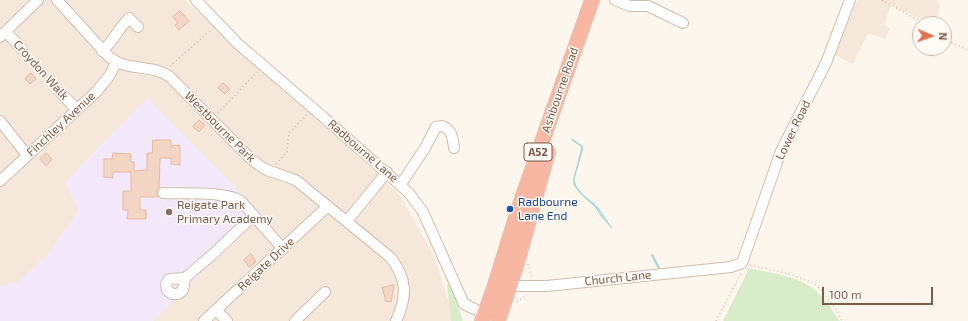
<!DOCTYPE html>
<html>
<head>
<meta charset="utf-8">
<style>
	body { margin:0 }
	#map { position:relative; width:968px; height:321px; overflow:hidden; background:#fdf6ec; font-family:"Exo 2",sans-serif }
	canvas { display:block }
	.north { position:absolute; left:912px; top:16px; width:40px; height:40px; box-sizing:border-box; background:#fffaf3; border:1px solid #cabbb1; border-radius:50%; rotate:92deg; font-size:11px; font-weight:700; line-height:16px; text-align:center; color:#7a5c4d }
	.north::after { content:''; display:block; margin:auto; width:14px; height:18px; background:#e76f51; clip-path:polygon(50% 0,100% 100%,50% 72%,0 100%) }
	.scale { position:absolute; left:822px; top:287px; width:111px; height:18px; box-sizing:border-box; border:2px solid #7a5c4d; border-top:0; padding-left:5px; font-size:12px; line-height:14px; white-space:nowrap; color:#7a5c4d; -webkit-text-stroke:3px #fffaf3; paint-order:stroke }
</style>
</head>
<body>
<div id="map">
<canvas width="968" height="321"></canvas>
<div class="north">N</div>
<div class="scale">100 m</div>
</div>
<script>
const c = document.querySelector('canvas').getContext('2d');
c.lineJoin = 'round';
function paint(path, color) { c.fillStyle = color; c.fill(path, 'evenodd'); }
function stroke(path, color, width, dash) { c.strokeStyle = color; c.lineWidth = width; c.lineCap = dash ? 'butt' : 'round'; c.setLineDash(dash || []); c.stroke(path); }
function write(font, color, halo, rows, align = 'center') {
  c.font = font + ' "Exo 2",sans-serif'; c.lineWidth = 3; c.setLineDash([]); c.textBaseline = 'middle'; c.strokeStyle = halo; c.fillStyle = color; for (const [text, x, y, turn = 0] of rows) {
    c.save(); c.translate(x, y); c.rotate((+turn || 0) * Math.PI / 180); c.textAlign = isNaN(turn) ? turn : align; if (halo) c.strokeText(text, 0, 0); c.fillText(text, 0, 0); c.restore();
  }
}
const residential = new Path2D(`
	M0,0H185L400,195L434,256L455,321H0Z
	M857,0H938L940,6L935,24H930L891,5L884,25L890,28L885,39L868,33L853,64L835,55Z`);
const education = new Path2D(`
	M147,98L262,214L153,321H0V286L18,282L48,254L79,210L65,182Z`);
const green = new Path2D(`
	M748,268C766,272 796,276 811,287C823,295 831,309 840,321H723L747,273Z
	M447,285H451L463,321H451Z`);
const water = new Path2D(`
	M572,139L582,146L583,148L574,179C575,193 591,199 599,209C603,215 607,221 612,228L601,216L597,209L580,193L574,185V178L582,147L572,140Z`);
const stream = new Path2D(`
	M652,255L660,270`);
const building = new Path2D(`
	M180,11L189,21L179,30L175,25L178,23L173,17Z
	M31,73L36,79L30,84L25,79Z
	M223,83L230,89L225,94L218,88Z
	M199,120L205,125L199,132L193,127Z
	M153,140H171V146L180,145V165L171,164V158H160L159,188L157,192L158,197H140V210H146V219H127L128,210H123V191H131V172H113V178L104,177V159H112L113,153L131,154V162H134V171L147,170V153H152Z
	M46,153L52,159L46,166L40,159Z
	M251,254L256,262L249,267L244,260Z
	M394,285L391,302L385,301V297L382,288Z`);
const path = new Path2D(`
	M882,0L925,24
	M944,39L968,50
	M28,55L56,87
	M170,66L212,29
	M218,113L258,71
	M276,164L287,152L289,133L307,115
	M528,264L532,278
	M750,265L789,274L813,283L821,290L836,309L842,321
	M517,302L527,295
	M716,321L741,273`);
const minor = new Path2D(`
	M57,0L108,56C113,60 118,63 125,65C140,69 157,67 170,77L249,157C255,162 260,167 267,170C277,174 287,176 297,181L390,257C408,279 407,297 396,321
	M196,0L237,43L321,115L409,193L423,212L464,304L489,316
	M615,0L630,6H648L683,23
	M6,32L22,49
	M0,37L38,0
	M102,51C113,42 119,28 129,18L138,27
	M61,93L76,109
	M0,121L27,155
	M0,181L97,91L110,75L116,62
	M401,184L425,148L436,127L442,126C452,129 453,139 454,148
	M163,193C183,194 225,191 241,201L283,249
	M347,221L387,172
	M185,278L183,290L178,294H172L167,290L166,284L169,279L185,278L213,254L253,216
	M505,286H547L731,267L742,263L781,151L826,63L850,0
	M216,310L227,321
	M204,321L328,206
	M295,321L325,292`);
const highway = new Path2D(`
	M482,321L494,288L519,207L592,0
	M498,321L517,263L548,152`);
const markers = [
	[510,209,4,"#1a4fb4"],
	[169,212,4,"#8d6e63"]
];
const shields = [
	[538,152,28]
];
const shieldNames = [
	["A52",538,152]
];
const streetNames = [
	["Croydon Walk",41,70,48],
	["Ashbourne Road",560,90,-71],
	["Finchley Avenue",61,124,-43],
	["Westbourne Park",220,127,45],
	["Lower Road",793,130,-64],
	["Radbourne Lane",363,151,41],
	["Reigate Drive",266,264,-43],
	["Church Lane",618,278,-6]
];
const transitNames = [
	["Radbourne",518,202],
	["Lane End",518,216]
];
const educationNames = [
	["Reigate Park",177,205],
	["Primary Academy",177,219]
];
paint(residential, '#f5e8da');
paint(education, '#f3e8fa');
paint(green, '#d8ecc9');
paint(water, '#bfe3e8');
stroke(water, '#a5d3da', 1);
stroke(stream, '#a5d3da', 2);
paint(building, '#f3d5c3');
stroke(building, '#e6bba3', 1);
stroke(minor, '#d1beb0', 12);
stroke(highway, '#dad1cd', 16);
stroke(path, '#d9b8a5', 1.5, [1, 3]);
stroke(minor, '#fff', 10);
stroke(highway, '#f7b7a3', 15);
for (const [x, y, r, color] of markers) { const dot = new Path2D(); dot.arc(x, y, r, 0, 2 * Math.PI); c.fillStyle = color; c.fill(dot); stroke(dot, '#fffaf3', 1.5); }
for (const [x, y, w] of shields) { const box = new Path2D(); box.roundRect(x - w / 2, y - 9, w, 18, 3); c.fillStyle = '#fffaf3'; c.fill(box); stroke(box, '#7a5c4d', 1); }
write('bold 11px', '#7a5c4d', null, shieldNames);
write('12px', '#7a5c4d', '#fffaf3', streetNames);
write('12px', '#164399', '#fffaf3', transitNames, 'left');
write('12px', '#785e54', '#fffaf3', educationNames, 'left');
</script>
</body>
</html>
